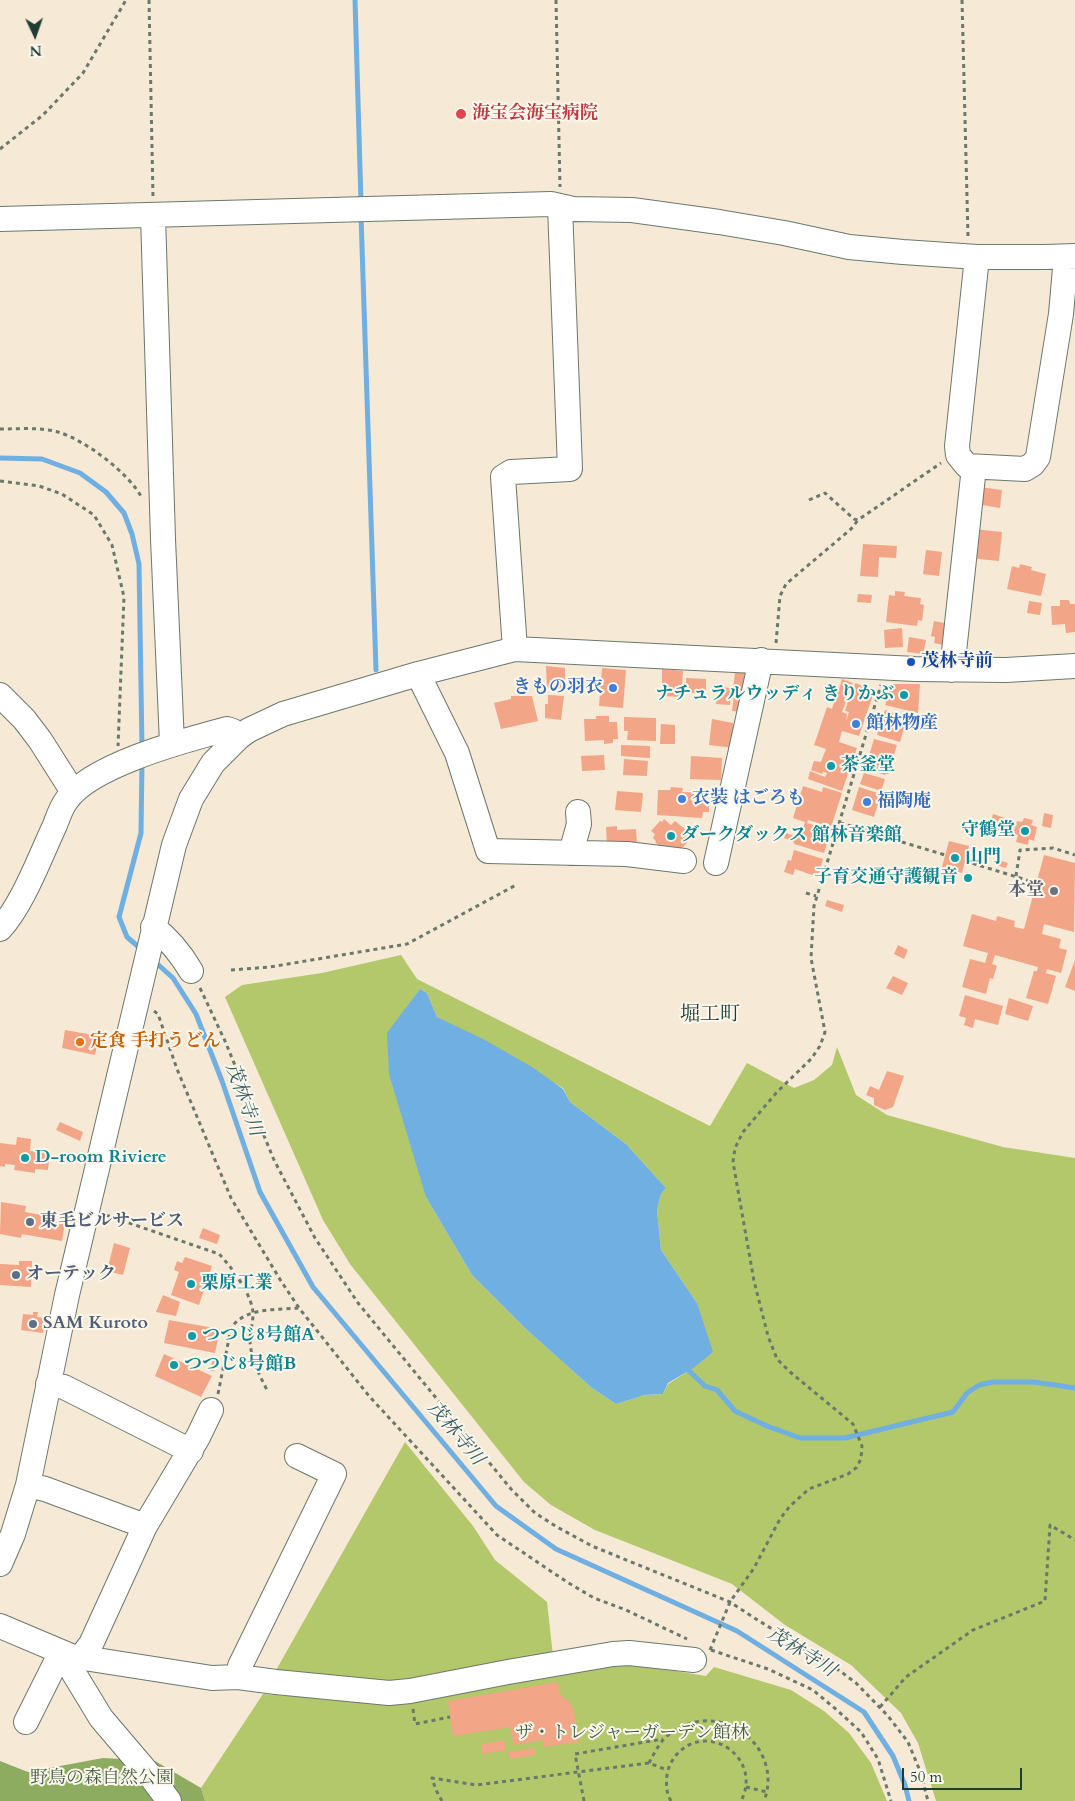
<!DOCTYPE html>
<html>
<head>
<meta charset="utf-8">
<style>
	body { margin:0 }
	#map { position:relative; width:1075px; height:1801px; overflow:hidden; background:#f6e9d5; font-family:Cardo,serif }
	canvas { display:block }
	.north { position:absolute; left:10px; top:10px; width:50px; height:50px; -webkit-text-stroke:4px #fbf7ec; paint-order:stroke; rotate:177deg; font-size:14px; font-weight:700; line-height:20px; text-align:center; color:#1f3d34 }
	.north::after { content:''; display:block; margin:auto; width:18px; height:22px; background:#1f3d34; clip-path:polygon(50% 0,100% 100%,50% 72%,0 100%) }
	.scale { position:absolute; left:902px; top:1768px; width:120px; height:22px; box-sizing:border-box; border:2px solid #1f3d34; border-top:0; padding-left:6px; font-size:15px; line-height:18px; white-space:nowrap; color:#1f3d34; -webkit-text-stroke:4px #fbf7ec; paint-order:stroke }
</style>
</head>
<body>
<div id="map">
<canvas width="1075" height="1801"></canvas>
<div class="north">N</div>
<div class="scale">50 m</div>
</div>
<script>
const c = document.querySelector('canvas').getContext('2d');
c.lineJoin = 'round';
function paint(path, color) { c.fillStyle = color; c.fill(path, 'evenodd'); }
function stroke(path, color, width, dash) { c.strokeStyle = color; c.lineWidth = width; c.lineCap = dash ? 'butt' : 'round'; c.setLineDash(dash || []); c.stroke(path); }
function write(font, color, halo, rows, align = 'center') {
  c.font = font + ' Cardo,"Noto Serif JP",serif'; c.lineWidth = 4; c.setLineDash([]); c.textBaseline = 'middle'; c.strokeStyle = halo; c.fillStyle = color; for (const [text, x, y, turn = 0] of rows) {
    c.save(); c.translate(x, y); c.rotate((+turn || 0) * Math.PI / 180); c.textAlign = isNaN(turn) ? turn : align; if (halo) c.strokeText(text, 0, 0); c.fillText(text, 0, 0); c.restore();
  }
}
const green = new Path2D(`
	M401,955L417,979L710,1126L747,1063L794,1088L814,1080L832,1065L837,1047L856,1095L887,1115L1003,1147L1075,1158V1801H936L918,1743L901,1713L851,1665L785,1625L732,1584L595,1530L551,1505L524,1482L350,1264L323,1220L225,997L242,985L322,973ZM420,989L427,993L437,1017L563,1088L570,1102L626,1144L666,1188L661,1194L657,1210L661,1250L697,1303L692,1369L668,1384L663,1394L645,1395L616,1404L592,1388L526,1329L472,1275L426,1197L406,1009Z
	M405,1442L473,1526L495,1560L547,1602L553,1656L387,1685L275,1672Z
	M610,1665L644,1666L706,1676L714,1667L791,1690L824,1711L849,1733L871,1763L887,1801H205L201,1788L263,1694L374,1702Z`);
const forest = new Path2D(`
	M103,1758L155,1761L201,1788L205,1801H0V1761L28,1772Z`);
const water = new Path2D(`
	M420,989L427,993L437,1017L485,1040L532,1067L563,1089L570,1102L626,1144L666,1188L661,1194L657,1210L661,1250L697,1303L713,1352L692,1369L668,1383L663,1394L645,1395L616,1404L592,1388L526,1329L472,1275L426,1197L389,1074L387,1033Z`);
const stream = new Path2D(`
	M355,0L361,202
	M361,216L376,670
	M0,458L42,459L80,473L106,492L124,513L132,534L139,564L142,748
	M141,949L127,937L119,917L141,833L142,761
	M153,960L173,978L196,1014L222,1081L260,1192L313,1287L496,1506L556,1549L737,1631L864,1712L893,1756L905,1785L909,1801
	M685,1367L705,1386L717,1390L735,1411L767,1426L800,1438H845L953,1412L967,1393L979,1385L993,1382H1034L1075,1388`);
const building = new Path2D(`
	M980,487L1002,490L1000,508L977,504Z
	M973,529L1002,532L999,561L970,558Z
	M863,544L897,546L896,558L879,557L878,577L860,576Z
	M926,550L942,552L939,576L923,574Z
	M1020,564L1032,567L1031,570L1046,574L1041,596L1007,589L1012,566L1019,568Z
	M895,591L905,592L904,596L921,598L920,604L924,605L922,621L918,620L917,626L886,622L889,595L895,596Z
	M858,594L872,595L871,603L857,602Z
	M1060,600H1069L1070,604H1075V632L1066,633L1065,624L1052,625L1051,606H1060Z
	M1029,601L1042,603L1040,615L1027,613Z
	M934,621L949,624L944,645L934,643L935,637L931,636Z
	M902,628L903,647L885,648L884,630Z
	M909,637L926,640L923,654L907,652Z
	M546,666L565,668V689L547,688Z
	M602,668L626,670L623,708L599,706Z
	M662,669L683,671L681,697L662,696Z
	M735,672L751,673L750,691L733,690Z
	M686,678L706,679V693H686Z
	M842,679L853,683L851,688L854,689L855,683L873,689L872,692H874L859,736L842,731L839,742L857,748L842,791L808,779L810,771L825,777L827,773L823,772L822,774L811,770L814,761L821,762L826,749L814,745L827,707L832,709L835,699L830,698L834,687L839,689ZM848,697L849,698L845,711L849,712L846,721L847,714L842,712Z
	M891,684H920L918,713L885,705Z
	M718,687L731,688L730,705L716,704Z
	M548,695L564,696L561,720L545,718V704H548Z
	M734,695L741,696L746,712L732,711Z
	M511,696H532L538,721L501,729L494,703L511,699Z
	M885,710L918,719L915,731L904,728L900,742L877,735Z
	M596,716H609V722H617L618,739H613V743L604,744V740L585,741L584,719H596Z
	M624,717L656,718V741L627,740L628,731H624Z
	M712,719L733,723V728H737L734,748L709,745Z
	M661,724L675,725V744H660Z
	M874,739L897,745L888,774H886L885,775L865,769Z
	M621,745L650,746V758L621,756Z
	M604,755L605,770L582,771L581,756Z
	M691,756L722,758L721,780L690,779Z
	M624,759L648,761L647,776L623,775Z
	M864,773L885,779L881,791L860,784Z
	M803,786L822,792L823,787L842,793L831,827L808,820L807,823L831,830L824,853L794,844V842L784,838L786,833L795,836V834L801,836L805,822L793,818Z
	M671,787L683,788L682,792L707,793L706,804H709V812H703L702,818L657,815L658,790H670Z
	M859,787L881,794L874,817L852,810Z
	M617,791L643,793L641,812L615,810Z
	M1044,813L1053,815L1051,828L1042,826Z
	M993,814L1005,818L1001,832L989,828Z
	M1024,818L1033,820L1031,825L1037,827L1034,841L1029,839L1028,845L1016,842L1018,835L1013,834L1017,821L1022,822Z
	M664,819L671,825L675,821L686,830L683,833L690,839L678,853L672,847L667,853L655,842L656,841L653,838L655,834L651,831L660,821L662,822Z
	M868,824L882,829L877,841L864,836Z
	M617,826V830L636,829L637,845L607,847L606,827Z
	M949,841L969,846L962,873L942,867Z
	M794,850L823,859L818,877L795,869L793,875L784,872L788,860L791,861Z
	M1044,855L1075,863L1074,932L1044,924L1042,934L1061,939L1059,948L1067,950L1061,973L1047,969L1046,973L1056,976L1048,1004L1026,998L1034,971H1037L1038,967L995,955L992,964L997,966L993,979L990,978L986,994L962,987L970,959L985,963L988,953L963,946L972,914L996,921L997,916L1015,921L1014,927L1024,929Z
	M998,860L1008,863L1006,868L996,865Z
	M827,900L844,905L842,912L825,906Z
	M898,945L908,950L904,959L894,954Z
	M1075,960V991L1065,987Z
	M893,976L908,983L902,995L886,988Z
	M965,995L1003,1006L998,1025L975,1019L973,1028L964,1025L966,1018L959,1016Z
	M1009,998L1033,1006L1028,1021L1005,1014Z
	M65,1030L99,1036L95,1055L62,1048Z
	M887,1071L904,1076L893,1107L885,1110L874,1105V1098L866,1095L870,1086L879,1090Z
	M60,1122L83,1132L80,1141L56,1130Z
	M17,1137L31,1139L30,1151L50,1153L48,1170L35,1169V1173L14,1170L15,1165L5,1164V1167L0,1166V1143L16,1145Z
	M1,1202L26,1206L25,1212L54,1217V1221L65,1223L62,1241L22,1234L21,1238L0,1234Z
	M203,1228L220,1235L217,1244L199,1238Z
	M114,1243L130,1248L123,1275L107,1271Z
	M185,1257L212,1266L199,1305L171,1295L179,1272L174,1270L177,1261L182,1263Z
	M19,1261H32L31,1287L0,1285V1264L19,1265Z
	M163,1295L180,1302L176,1316L156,1312Z
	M33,1312H38L37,1317L45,1318L43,1333L21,1330L23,1314L33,1315Z
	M169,1320L220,1329L215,1353L164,1343Z
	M164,1354L212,1376L201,1397L155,1376Z
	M213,1358L216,1359L214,1371H210Z
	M557,1682L561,1696L569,1701L574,1711L579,1742L544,1747L543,1740L514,1745L510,1727L453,1736L448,1701Z
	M504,1740L506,1750L482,1754L481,1744Z
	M534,1748L535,1755L510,1759L508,1752Z`);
const path = new Path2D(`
	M149,0L153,197
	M556,0L560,187
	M962,0L968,237
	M0,149L43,115L83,73L126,0
	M0,429C19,429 40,427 58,432C85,440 129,473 142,498
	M0,481L39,486L62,494L94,515L112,545L124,597L118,746
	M809,500L825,493L854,519L858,520L941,463
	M776,643L780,596L786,584L851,529L858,520
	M840,823L866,830
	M879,835L945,855
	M965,861L1033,882
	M1016,876L1020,850L1053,848L1075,855
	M806,893L816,896
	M231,970L270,967L407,944L516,885
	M200,988L225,1041L274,1160L315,1238L358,1303L511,1489L535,1513L557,1527L592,1546L730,1602L756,1619L840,1671L856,1683L888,1716L908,1742L920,1771L928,1801
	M154,1011L158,1014L177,1069L231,1198L281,1281L299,1308L369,1396L497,1535L567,1582L594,1598L626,1610L687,1639
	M106,1215L219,1254C231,1266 253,1296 253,1314C253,1323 250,1332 250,1341C251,1360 260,1376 268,1392
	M218,1394L231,1328C245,1307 277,1310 299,1308
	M710,1650L730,1602L754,1568L780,1519L790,1506L809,1489L848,1474L856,1468L861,1459L862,1446L853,1424L790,1372L777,1359L768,1336L754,1281L733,1162L735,1148L743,1132L777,1092L811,1059L820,1046L825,1032L811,958L814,906L881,685
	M711,1650L768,1669L813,1690L838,1711L861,1732L878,1759L891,1801
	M880,1707L906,1677L973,1630L1045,1601L1050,1525L1075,1540
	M413,1709L415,1724L450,1717
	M649,1763C653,1755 658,1746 663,1740C670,1732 680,1727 689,1724C736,1708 782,1755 764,1801
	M746,1787L767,1792
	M442,1801L436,1790L432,1778L476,1785L649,1763L667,1770
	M584,1801L575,1754L663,1739
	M671,1801C666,1793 666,1784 667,1775C668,1767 672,1760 677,1754C709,1720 763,1759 741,1801`);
const minor = new Path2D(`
	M153,216L163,539L172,743
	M0,219L551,204L573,209L632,210L719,222L784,233L849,247L903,252L977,257H1045L1075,256
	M977,257L957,446L958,455L967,466L1025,469L1033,464L1038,457L1061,314L1066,257
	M515,649L503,477L511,472L570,469L560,206
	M952,670L974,467
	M418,674L457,753L488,851L627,854L684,861
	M0,695L24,719L40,740L73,792
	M571,853L579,824L578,812
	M716,863L761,660
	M153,927C169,939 181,954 191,971
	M0,929C23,904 40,857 55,825C58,817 61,808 66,801C90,765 186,740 227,729L233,731L239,737
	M48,1384L64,1387L191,1451
	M28,1485L45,1489L145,1526
	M0,1564L13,1534L28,1485L67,1295L174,845L191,799L213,763L239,737L249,730L283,714L418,674L515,649L915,669L1006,670L1075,666
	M0,1626L71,1656L212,1678L238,1677L276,1682L389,1693L410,1691L508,1672L613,1654L629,1653L694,1660
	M61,1652L101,1718L152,1778L169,1801
	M81,1657L91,1644L145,1526L198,1437L211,1410
	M238,1677L240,1666L334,1474L297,1456
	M26,1722L61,1652`);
const markers = [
	[461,114,6,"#e0444e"],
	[911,662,5,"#1a4fb4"],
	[613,688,5,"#3f7fe0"],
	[904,695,5,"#0f9aa8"],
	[856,724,5,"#3f7fe0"],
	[831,766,5,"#0f9aa8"],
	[682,799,5,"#3f7fe0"],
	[867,802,5,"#3f7fe0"],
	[1025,831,5,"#0f9aa8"],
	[671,836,5,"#0f9aa8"],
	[955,858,5,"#0f9aa8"],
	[968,878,5,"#0f9aa8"],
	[1054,891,5,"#6b7280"],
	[80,1042,5,"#e8710a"],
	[25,1158,5,"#0f9aa8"],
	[30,1222,5,"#5c6f8a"],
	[16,1275,5,"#5c6f8a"],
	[191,1284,5,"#0f9aa8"],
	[33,1324,5,"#5c6f8a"],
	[192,1336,5,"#0f9aa8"],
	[174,1365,5,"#0f9aa8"]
];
const healthNames = [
	["海宝会海宝病院",472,114]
];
const transitNames = [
	["茂林寺前",921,662]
];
const shopNames = [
	["きもの羽衣",603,688,"right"],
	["館林物産",866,724],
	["衣装 はごろも",692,799],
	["福陶庵",877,802]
];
const cultureNames = [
	["ナチュラルウッディ きりかぶ",894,695,"right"],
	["茶釜堂",841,766],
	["守鶴堂",1015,831,"right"],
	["ダークダックス 館林音楽館",681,836],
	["山門",965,858],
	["子育交通守護観音",958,878,"right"],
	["D-room Riviere",35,1158],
	["栗原工業",201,1284],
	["つつじ8号館A",202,1336],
	["つつじ8号館B",184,1365]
];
const worshipNames = [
	["本堂",1044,891]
];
const foodNames = [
	["定食 手打うどん",90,1042]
];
const serviceNames = [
	["東毛ビルサービス",40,1222],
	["オーテック",26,1275],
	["SAM Kuroto",43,1324]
];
const parkNames = [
	["ザ・トレジャーガーデン館林",632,1734],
	["野鳥の森自然公園",102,1779]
];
const waterNames = [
	["茂林寺川",243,1100,70],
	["茂林寺川",455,1434,50],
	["茂林寺川",801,1653,32]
];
const quarterNames = [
	["堀工町",710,1015]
];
paint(green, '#b3c76b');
paint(forest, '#8eac5f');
paint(water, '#6fafe2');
stroke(stream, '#6fafe2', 5);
paint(building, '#f2a587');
stroke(minor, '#6a796c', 26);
stroke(path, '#6a796c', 3, [4, 4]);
stroke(minor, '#fff', 24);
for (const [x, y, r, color] of markers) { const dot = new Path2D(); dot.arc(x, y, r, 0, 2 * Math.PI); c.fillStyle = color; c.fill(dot); stroke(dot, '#fbf7ec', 2); }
write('bold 18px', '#be3a42', '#fbf7ec', healthNames, 'left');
write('bold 18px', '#164399', '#fbf7ec', transitNames, 'left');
write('bold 18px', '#366cbe', '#fbf7ec', shopNames, 'left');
write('bold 18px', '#0d838f', '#fbf7ec', cultureNames, 'left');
write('bold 18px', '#5b616d', '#fbf7ec', worshipNames, 'right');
write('bold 18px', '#c56008', '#fbf7ec', foodNames, 'left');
write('bold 18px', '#4e5e75', '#fbf7ec', serviceNames, 'left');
write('18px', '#446042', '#fbf7ec', parkNames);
write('italic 19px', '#375f68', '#fbf7ec', waterNames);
write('20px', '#1f3d34', '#fbf7ec', quarterNames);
</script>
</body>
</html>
